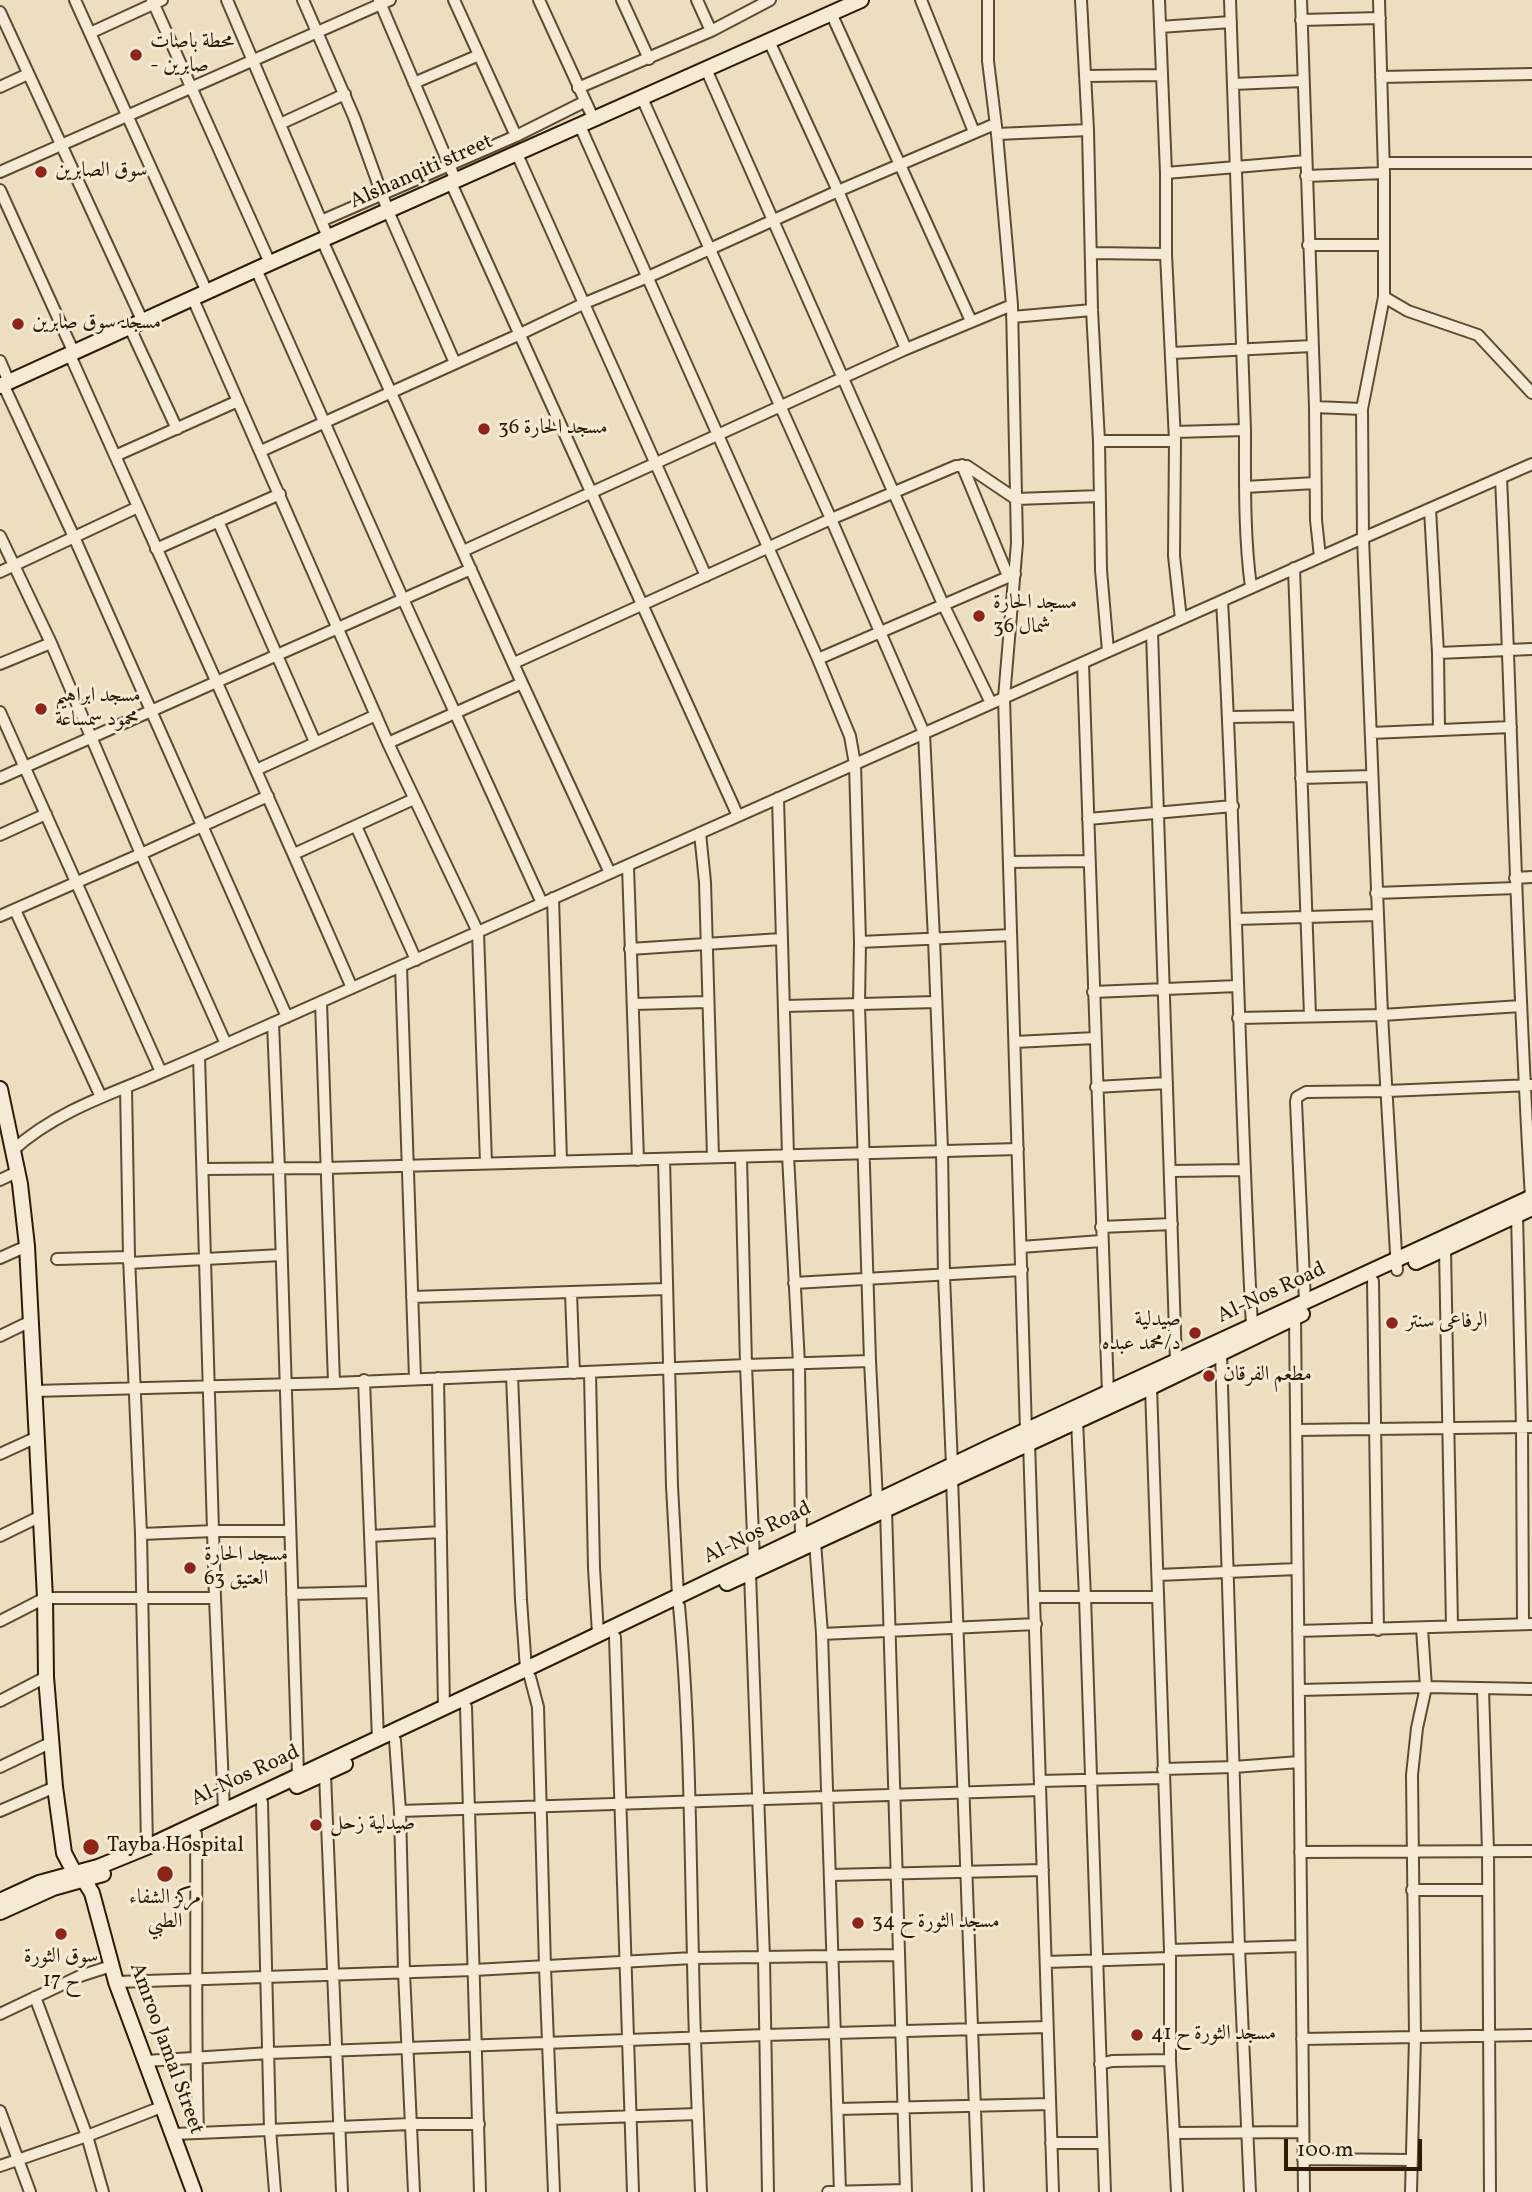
<!DOCTYPE html>
<html>
<head>
<meta charset="utf-8">
<style>
	body { margin:0 }
	#map { position:relative; width:1532px; height:2192px; overflow:hidden; background:#eedec0; font-family:Vollkorn,serif }
	canvas { display:block }
	.scale { position:absolute; left:1284px; top:2139px; width:138px; height:32px; box-sizing:border-box; border:4px solid #2e1b02; border-top:0; padding-left:9px; font-size:21px; line-height:24px; white-space:nowrap; color:#2e1b02; -webkit-text-stroke:5px #f4ead6; paint-order:stroke }
</style>
</head>
<body>
<div id="map">
<canvas width="1532" height="2192"></canvas>
<div class="scale">100 m</div>
</div>
<script>
const c = document.querySelector('canvas').getContext('2d');
c.lineJoin = 'round';
function stroke(path, color, width, dash) { c.strokeStyle = color; c.lineWidth = width; c.lineCap = dash ? 'butt' : 'round'; c.setLineDash(dash || []); c.stroke(path); }
function write(font, color, halo, rows, align = 'center') {
  c.font = font + ' Vollkorn,Amiri,serif'; c.lineWidth = 6; c.setLineDash([]); c.textBaseline = 'middle'; c.strokeStyle = halo; c.fillStyle = color; for (const [text, x, y, turn = 0] of rows) {
    c.save(); c.translate(x, y); c.rotate((+turn || 0) * Math.PI / 180); c.textAlign = isNaN(turn) ? turn : align; if (halo) c.strokeText(text, 0, 0); c.fillText(text, 0, 0); c.restore();
  }
}
const street = new Path2D(`
	M75,0L207,292
	M152,0L270,263
	M227,0L328,237
	M303,0L354,117L388,211L455,363
	M379,0L456,181
	M454,0L516,136
	M539,0L594,120
	M622,0L649,59
	M697,0L711,31
	M921,0L974,132
	M988,0V61L997,134L1012,305L1017,543L1004,698L1026,1431L1029,1442L1053,2192
	M1081,0L1088,130L1092,310L1099,441L1101,570L1108,651
	M1159,0L1166,173V254L1175,441L1174,556L1181,619
	M1230,0L1245,430C1245,482 1244,535 1251,587
	M1301,0L1315,407L1316,520L1320,557
	M1379,0L1384,173V297L1362,409L1363,538L1382,1015L1397,1270
	M0,12L143,322
	M831,13L971,321
	M1301,20L1380,18
	M1160,27L1231,22
	M90,33L162,0
	M769,41L838,191L906,349
	M706,69L943,604L991,703
	M1086,76L1161,75
	M1381,77L1532,74
	M414,83L479,55
	M1233,84L1303,81
	M0,87L28,74
	M578,88L711,31L770,0
	M642,98L831,519L924,733L934,939L942,1150L944,1276L952,1466
	M280,124L345,94
	M580,126L818,659L850,736L855,764L860,942L859,1005L870,1361L877,1500
	M997,134L1088,130
	M517,154L706,576
	M1384,163H1532
	M0,172L390,0
	M1166,173L1306,161
	M1306,176L1384,173
	M451,183L738,816
	M0,190L74,353
	M321,221L516,136L584,102
	M322,240L522,683L610,873
	M1308,245H1384
	M1091,253L1166,254
	M256,269L403,599L542,903
	M1384,297L1408,311L1478,335L1532,393
	M193,299L388,743L478,932L486,1163
	M1012,317L1092,310
	M130,328L177,429
	M1172,353L1312,346
	M70,355C164,566 260,776 352,988
	M0,361L9,382
	M3,384L74,537L287,1017
	M1315,407L1362,409
	M1175,432L1245,430
	M1099,441H1175
	M261,451L518,335L585,303L648,277L838,191L995,124
	M115,456L238,401
	M962,465L1008,576
	M1501,478C1512,718 1516,958 1531,1197
	M1245,487L1315,483
	M1430,509L1438,653L1439,730
	M218,521L315,742
	M0,536L51,643L141,854L226,1044
	M156,549L280,494
	M463,551L906,349L1012,305
	M1294,568L1310,1016
	M0,572L138,507
	M1222,601C1236,842 1239,1084 1252,1326
	M1152,632L1176,1362
	M1438,653L1532,649
	M818,659L1015,574
	M514,663L831,519L956,466H967L1016,499L1100,496
	M1083,663L1108,1394
	M0,664L51,643
	M0,712L161,1072
	M1229,717L1298,716
	M1371,733L1511,727
	M388,743L522,683
	M256,770L376,715
	M0,778L471,569
	M1301,778L1372,776
	M778,798L788,1155L799,1364L801,1537
	M1088,819L1233,806
	M356,826L416,960
	M700,833L705,882L713,1157
	M0,835L46,814
	M294,854L414,799
	M1009,862L1089,861
	M628,866L638,1160
	M1515,878L1532,877
	M1376,893L1516,888
	M553,898L561,1161
	M15,910L101,1097
	M0,916L141,854L268,796
	M1236,919L1377,915
	M860,942L1011,935
	M630,949L781,939
	M401,966L415,1378
	M1093,992L1238,986
	M321,1002L334,1383
	M634,1004L707,1002
	M785,1006L936,1002
	M1238,1018L1382,1015L1521,1006
	M273,1023L279,1169L298,1775
	M1015,1042L1095,1038
	M199,1056L215,1598L224,1811
	M126,1087L129,1257L141,1534L147,1847
	M1096,1087L1167,1083
	M12,1151C49,1117 96,1099 141,1081C169,1069 198,1057 226,1044L1363,538L1532,464
	M741,1157L746,1365L754,1560
	M664,1159L672,1486L678,1596
	M204,1169L326,1168L1018,1149
	M1171,1171L1244,1170
	M0,1180L17,1172
	M1517,1215L1522,1427L1523,1624
	M1101,1227L1172,1224
	M1021,1247L1101,1241
	M1445,1249L1452,1626
	M0,1258L27,1246
	M57,1259L129,1257
	M129,1263L281,1255
	M1373,1281L1378,1630
	M794,1283L1022,1270
	M571,1293L574,1373
	M412,1297L666,1289
	M1305,1302L1296,1102L1297,1097L1306,1092L1387,1091L1532,1085
	M1295,1317L1304,2192
	M0,1336L31,1321
	M1221,1353L1239,1948L1250,2192
	M590,1373L594,1568L598,1634
	M512,1375L521,1600L526,1669
	M438,1378L444,1708
	M364,1380L378,1739
	M1151,1387L1170,1950V2060L1177,2192
	M34,1391L334,1383L746,1365L870,1361
	M1077,1420L1085,1597L1105,2192
	M1296,1430L1532,1427
	M0,1454L35,1438
	M952,1478L978,2192
	M886,1509L906,2192
	M141,1534L214,1531H290
	M0,1536L39,1517
	M370,1536L441,1532
	M815,1542L822,1634L840,2192
	M750,1573L764,1958L768,2192
	M1158,1575L1297,1569
	M292,1594L372,1592
	M1035,1597H1158
	M679,1606C690,1723 690,1840 693,1958C694,2036 698,2114 701,2192
	M0,1621L45,1598H215
	M1298,1631L1532,1624
	M822,1634L1036,1624
	M615,1637L633,2192
	M530,1677L538,1707L545,1967L554,2192
	M1483,1689L1488,1851L1490,2192
	M1299,1690L1426,1687L1532,1689
	M0,1701L46,1677
	M466,1707L480,2192
	M395,1740L400,1811L404,1972L414,2192
	M0,1767L52,1742
	M1163,1769L1234,1767L1299,1762
	M325,1774L342,2192
	M1040,1781L1163,1778
	M262,1802L270,2129L275,2192
	M0,1811L55,1787
	M400,1811L1040,1790
	M196,1834C197,1933 195,2033 198,2132
	M1300,1852L1532,1851
	M831,1875L1043,1870
	M1412,1890H1487
	M1170,1950L1301,1946
	M1046,1962L1170,1958
	M116,1982L474,1970L693,1958L899,1955
	M35,1997L87,2136L103,2192
	M0,2014L80,1976L111,1966
	M1302,2039L1532,2035
	M146,2061L269,2053L765,2035L1047,2027
	M1100,2064L1112,2061L1170,2060
	M838,2109L1050,2104
	M0,2111L30,2192
	M552,2119L698,2114
	M1174,2133L1303,2132
	M174,2134L410,2124H479
	M1051,2143H1103
	M1303,2159L1412,2160
	M0,2166L87,2136L164,2106
	M828,2192L906,2190
	M1411,2192L1415,2037L1412,1775L1417,1728L1426,1687L1422,1628`);
const secondary = new Path2D(`
	M0,386L270,263L861,0
	M0,1089L20,1184L27,1246L45,1598L46,1677L55,1787L64,1853L74,1872L84,1880L92,1893L116,1982L194,2192
	M1416,1262L1532,1208
	M727,1583L1151,1387L1302,1314
	M297,1786L345,1764
	M0,1901L39,1883L98,1867L147,1847L526,1669L992,1446L1532,1197
	M0,1912L53,1888L103,1874`);
const markers = [
	[136,55,7,"#8f2418"],
	[41,172,7,"#8f2418"],
	[18,324,7,"#8f2418"],
	[484,429,7,"#8f2418"],
	[979,616,7,"#8f2418"],
	[41,709,7,"#8f2418"],
	[1392,1323,7,"#8f2418"],
	[1195,1333,7,"#8f2418"],
	[1209,1376,7,"#8f2418"],
	[190,1568,7,"#8f2418"],
	[316,1825,7,"#8f2418"],
	[91,1847,9,"#8f2418"],
	[165,1874,9,"#8f2418"],
	[858,1923,7,"#8f2418"],
	[61,1934,7,"#8f2418"],
	[1137,2035,7,"#8f2418"]
];
const poiNames = [
	["محطة باصات",150,43],
	["- صابرين",150,67],
	["سوق الصابرين",55,172],
	["مسجد سوق صابرين",32,324],
	["مسجد الحارة 36",498,429],
	["مسجد الحارة",993,604],
	["36 شمال",993,628],
	["مسجد ابراهيم",55,697],
	["محمود سمساعة",55,721],
	["صيدلية",1181,1321,"right"],
	["د/محمد عبده",1181,1345,"right"],
	["الرفاعى سنتر",1406,1323],
	["مطعم الفرقان",1223,1376],
	["مسجد الحارة",204,1556],
	["63 العتيق",204,1580],
	["صيدلية زحل",330,1825],
	["Tayba Hospital",107,1847],
	["مركز الشفاء",165,1899,"center"],
	["الطبي",165,1923,"center"],
	["مسجد الثورة ح 34",872,1923],
	["سوق الثورة",61,1958,"center"],
	["ح 17",61,1982,"center"],
	["مسجد الثورة ح 41",1151,2035]
];
const streetNames = [
	["Alshanqiti street",422,173,-24],
	["Al-Nos Road",1272,1294,-25],
	["Al-Nos Road",758,1534,-26],
	["Al-Nos Road",246,1777,-25],
	["Amroo Jamal Street",165,2049,70]
];
stroke(street, '#5e4c32', 14);
stroke(secondary, '#2e1b02', 18);
stroke(street, '#f4ead6', 10);
stroke(secondary, '#f4ead6', 14);
for (const [x, y, r, color] of markers) { const dot = new Path2D(); dot.arc(x, y, r, 0, 2 * Math.PI); c.fillStyle = color; c.fill(dot); stroke(dot, '#f4ead6', 2.5); }
write('21px', '#2e1b02', '#f4ead6', poiNames, 'left');
write('21px', '#2e1b02', '#f4ead6', streetNames);
</script>
</body>
</html>
